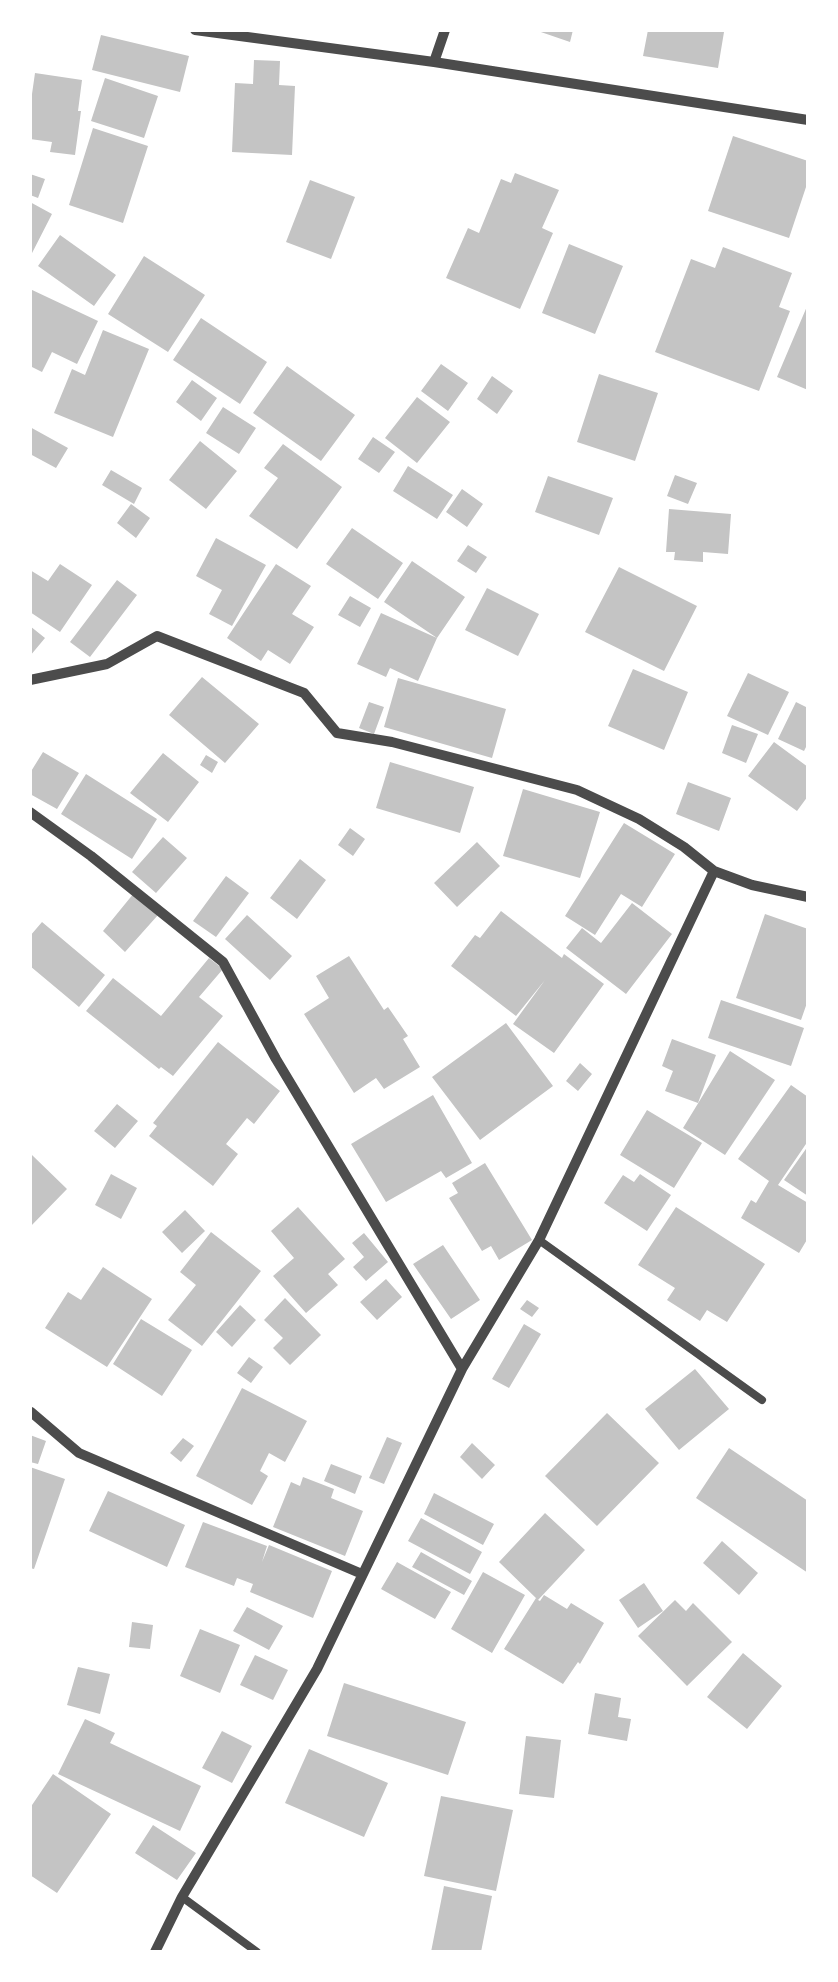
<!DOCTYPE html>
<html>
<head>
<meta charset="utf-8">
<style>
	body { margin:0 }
	#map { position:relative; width:838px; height:1982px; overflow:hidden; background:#fff; font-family:Raleway,sans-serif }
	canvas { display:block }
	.frame { position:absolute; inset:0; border:32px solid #fff; pointer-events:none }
</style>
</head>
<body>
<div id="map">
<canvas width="838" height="1982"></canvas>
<div class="frame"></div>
</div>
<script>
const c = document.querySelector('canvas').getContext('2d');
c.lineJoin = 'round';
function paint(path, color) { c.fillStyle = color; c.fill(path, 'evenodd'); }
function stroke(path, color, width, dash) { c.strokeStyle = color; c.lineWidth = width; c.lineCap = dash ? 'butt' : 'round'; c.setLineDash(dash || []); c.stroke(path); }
const building = new Path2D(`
	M535,30H573L570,42Z
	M648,30H709L724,32L718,68L643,56Z
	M101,35L189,56L180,92L92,70Z
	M254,60L280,61L279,85L295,86L292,155L232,152L235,83L253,84Z
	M35,73L82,80L78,111H81L75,155L50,152L52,142L30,139V108Z
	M105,78L158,96L144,138L91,121Z
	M93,128L148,146L123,223L69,205Z
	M733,136L808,161V181L789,238L708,211Z
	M515,173L559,190L542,228L553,233L520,309L446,278L468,228L479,233L501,179L511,183Z
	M30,174L45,179L38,198L30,195Z
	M310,180L355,197L331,259L286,242Z
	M30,202L52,214L30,257Z
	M60,235L116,275L94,306L38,266Z
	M569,244L623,266L595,334L542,313Z
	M723,247L792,273L779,307L790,311L759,391L655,352L691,259L715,268Z
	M144,256L205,295L168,352L108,314Z
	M30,289L98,321L77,364L52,352L42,372L30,366Z
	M808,304V390L777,377Z
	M201,318L267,362L240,404L173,360Z
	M103,330L149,349L113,437L54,413L72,369L85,375Z
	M441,364L468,383L448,411L421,391Z
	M287,366L355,415L321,461L253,413Z
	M599,374L658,393L635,461L577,442Z
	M492,376L513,391L497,414L477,399Z
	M192,380L217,398L201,421L176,402Z
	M417,397L450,422L417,463L385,438Z
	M223,407L256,428L239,454L206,433Z
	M30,427L68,448L56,468L30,454Z
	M373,437L395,452L379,473L358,459Z
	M200,441L237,471L206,509L169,480Z
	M283,444L342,487L297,549L249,516L278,478L264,468Z
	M408,466L453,495L437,519L393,491Z
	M111,470L142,488L134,504L102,485Z
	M675,475L697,483L688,504L667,496Z
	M548,476L613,498L599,535L535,512Z
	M462,489L483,504L467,527L446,512Z
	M131,504L150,518L136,538L117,523Z
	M669,509L731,514L728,554L703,552V562L674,560L675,552H666Z
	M352,528L403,563L378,599L326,564Z
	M216,538L266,565L232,626L209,614L222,590L196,576Z
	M468,545L487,557L476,573L457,561Z
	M412,561L465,597L437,638L384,602Z
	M60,564L92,585L60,632L30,612V570L48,581Z
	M276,564L311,586L292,614L314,627L290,664L268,650L261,661L227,638Z
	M619,567L697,606L664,671L585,632Z
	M117,580L137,595L90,657L70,642Z
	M487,588L539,614L518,656L465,630Z
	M350,596L371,608L360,627L338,615Z
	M381,613L437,638L418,681L390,668L386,677L357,664Z
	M30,626L45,638L30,656Z
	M633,669L688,692L664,750L608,726Z
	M748,673L789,692L768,735L727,716Z
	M202,677L259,724L225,763L169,715Z
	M398,678L506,709L492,758L384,727Z
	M369,702L384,707L374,734L359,728Z
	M796,702L808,708V743L804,751L778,739Z
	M732,725L758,734L746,763L722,753Z
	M774,742L808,767V796L797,811L748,776Z
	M43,752L79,773L57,809L30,794V773Z
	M163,753L199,782L168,822L130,793Z
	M206,755L218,762L212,773L200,765Z
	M390,762L474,787L460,833L376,808Z
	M86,774L157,819L132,859L61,814Z
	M688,782L731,798L719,831L676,814Z
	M523,789L600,812L580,878L503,856Z
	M624,823L675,854L642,907L621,894L595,935L565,916Z
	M350,828L365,839L353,856L338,845Z
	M163,837L187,858L156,893L132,872Z
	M477,842L500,866L457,907L434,883Z
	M300,859L326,880L297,919L270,898Z
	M226,876L249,893L216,937L193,921Z
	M134,893L158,915L125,952L103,931Z
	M632,903L672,934L626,994L566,948L582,928L601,943Z
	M501,911L562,958L564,954L604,984L554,1053L513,1024L545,980L516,1016L451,966L475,935L480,938Z
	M765,914L808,929V1000L801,1020L736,998Z
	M247,915L292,956L270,980L225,939Z
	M42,922L105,975L79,1007L30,966V936Z
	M349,956L384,1010L388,1007L408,1036L403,1039L420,1067L384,1089L376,1078L354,1093L304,1014L329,998L316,976Z
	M209,958L223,969L199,997L223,1016L173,1076L161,1067L159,1069L86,1011L113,978L161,1016Z
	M721,1000L804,1028L791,1066L708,1038Z
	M506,1023L553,1086L480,1140L432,1077Z
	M672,1039L716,1055L698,1103L665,1091L673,1071L662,1066Z
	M218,1042L280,1091L254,1124L247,1118L226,1144L238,1154L213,1186L149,1136L157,1126L153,1123Z
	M730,1051L775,1080L725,1155L683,1128Z
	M580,1063L592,1074L578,1091L566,1081Z
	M791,1085L808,1097V1141L778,1185L808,1203V1238L799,1253L741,1218L751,1200L756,1203L769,1181L738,1159Z
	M433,1095L472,1163L446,1178L441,1171L386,1202L351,1144Z
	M117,1104L138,1121L115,1148L94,1131Z
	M647,1110L702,1143L674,1188L620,1155Z
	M808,1146V1196L784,1180Z
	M32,1155L67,1189L30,1227V1157Z
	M485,1163L532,1240L499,1260L491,1246L482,1251L449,1198L458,1193L452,1183Z
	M111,1174L137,1188L121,1219L95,1205Z
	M640,1174L671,1195L647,1231L604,1203L623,1175L634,1182Z
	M298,1207L345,1259L328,1274L338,1285L306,1313L273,1276L294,1258L271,1231Z
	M676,1207L765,1264L727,1322L707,1310L700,1321L667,1300L675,1288L638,1265Z
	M185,1210L205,1231L182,1253L162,1232Z
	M211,1232L261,1271L202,1346L168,1320L196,1285L180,1272Z
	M364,1233L388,1262L366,1281L353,1267L364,1257L352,1243Z
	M443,1245L480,1300L451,1319L413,1264Z
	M103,1267L152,1299L107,1367L45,1328L68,1292L81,1300Z
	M386,1279L402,1297L377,1320L360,1302Z
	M285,1298L321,1335L290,1365L273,1348L283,1338L264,1320Z
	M527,1300L539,1308L532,1317L520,1309Z
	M240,1305L256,1320L232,1347L216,1332Z
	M141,1319L192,1350L162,1396L113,1364Z
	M524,1324L541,1334L509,1388L492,1379Z
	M249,1357L263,1367L251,1383L237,1373Z
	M695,1369L729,1409L679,1450L645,1409Z
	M242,1388L307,1421L285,1462L269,1453L260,1471L268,1476L252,1505L196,1476Z
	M607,1413L659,1463L597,1526L545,1476Z
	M30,1435L46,1441L38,1464L30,1462Z
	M387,1437L402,1443L384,1484L369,1478Z
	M183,1438L194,1446L181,1462L170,1453Z
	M472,1443L495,1465L482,1479L460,1457Z
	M729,1448L808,1501V1573L696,1498Z
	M331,1464L362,1476L355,1494L324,1481Z
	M30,1467L65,1479L34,1569L30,1568Z
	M303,1477L334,1489L331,1498L363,1511L345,1556L273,1527L291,1482L300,1486Z
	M108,1491L185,1525L167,1567L89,1531Z
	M434,1493L494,1524L483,1545L424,1514Z
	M545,1513L585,1550L538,1600L540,1601L544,1595L567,1609L571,1603L604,1623L580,1664L578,1662L563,1684L504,1649L536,1598L538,1600L499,1562Z
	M421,1518L482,1552L470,1574L408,1541Z
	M203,1522L267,1546L262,1562L269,1545L332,1571L313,1618L250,1592L253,1584L237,1578L234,1586L185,1567Z
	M722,1541L758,1573L739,1595L703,1563Z
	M421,1552L472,1581L464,1595L412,1567Z
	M397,1562L451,1592L435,1619L381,1589Z
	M483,1572L525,1595L492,1653L451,1629Z
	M644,1583L663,1611L638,1628L619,1600Z
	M675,1600L686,1611L693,1603L732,1642L687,1686L638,1636Z
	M247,1607L283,1626L269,1650L233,1631Z
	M132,1622L153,1625L150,1649L129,1647Z
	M200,1629L240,1645L220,1693L180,1676Z
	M743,1653L782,1686L747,1729L707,1697Z
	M255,1655L288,1670L273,1700L240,1685Z
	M78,1667L110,1674L100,1714L67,1705Z
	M344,1683L466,1722L448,1775L327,1736Z
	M595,1693L621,1698L618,1717L631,1719L627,1741L588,1734Z
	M85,1719L115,1733L110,1743L201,1786L180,1831L58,1774Z
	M222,1731L252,1746L232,1783L202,1768Z
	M526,1736L561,1740L554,1798L519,1794Z
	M309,1749L388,1783L364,1837L285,1803Z
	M53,1774L111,1814L57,1893L30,1875V1808Z
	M441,1796L513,1810L496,1891L424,1876Z
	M153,1825L196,1853L177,1880L135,1853Z
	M444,1886L492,1896L481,1952H431Z`);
const service = new Path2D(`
	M539,1240L762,1400
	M182,1897L257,1952`);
const minor = new Path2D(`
	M195,30L434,62L808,120
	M434,62L445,30
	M30,680L107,664L157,636L304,693L337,733L392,742L577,790L639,819L684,847L714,871L752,885L808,897
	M30,812L91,856L223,962L276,1059L462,1369
	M31,1412L79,1453L362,1574
	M155,1952L182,1897L317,1669L462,1369L539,1240L714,871`);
paint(building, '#c4c4c4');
stroke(service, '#4c4c4c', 8);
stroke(minor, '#4c4c4c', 10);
</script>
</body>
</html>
